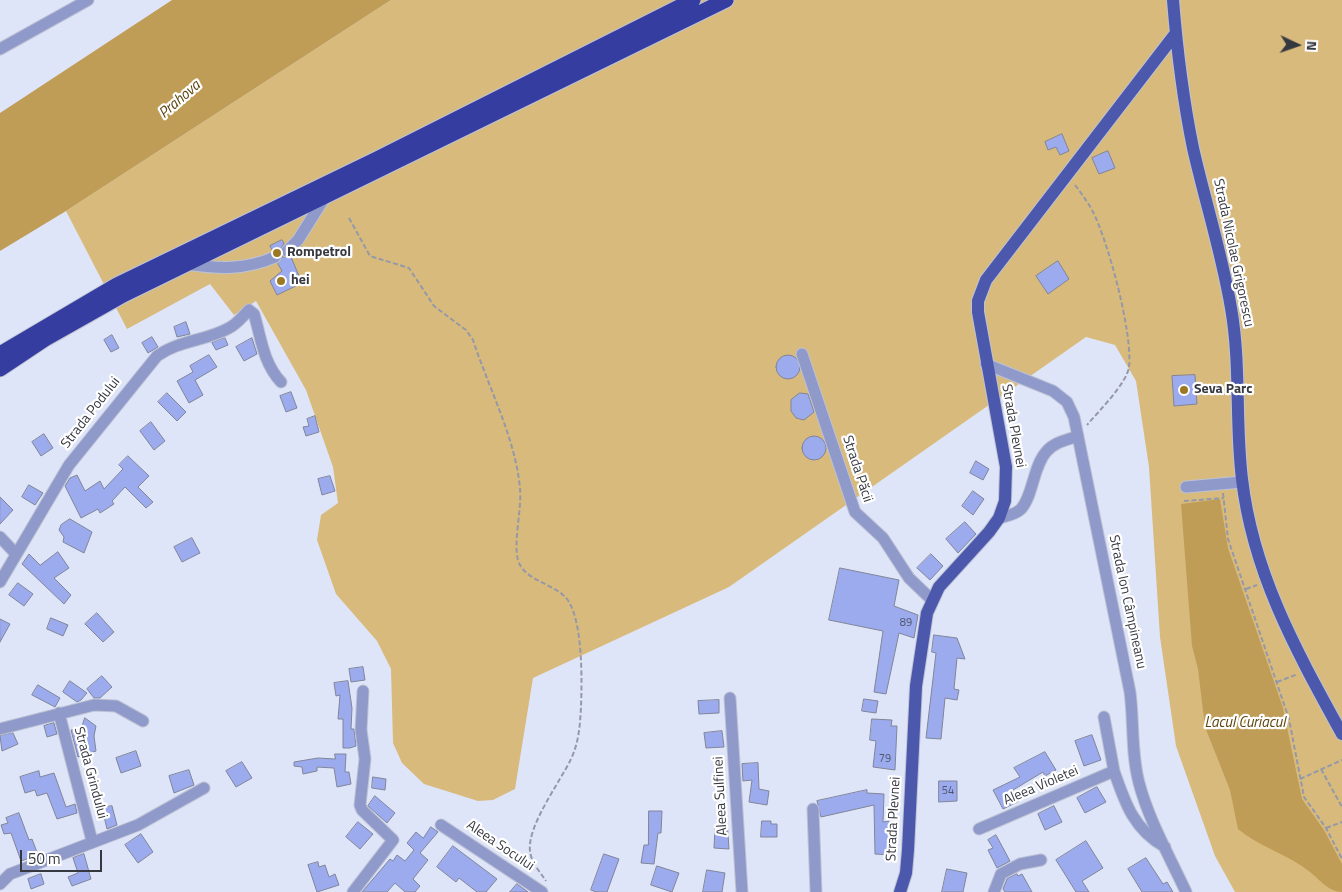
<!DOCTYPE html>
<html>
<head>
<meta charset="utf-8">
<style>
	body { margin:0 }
	#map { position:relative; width:1342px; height:892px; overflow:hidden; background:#dfe5f9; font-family:"Titillium Web",sans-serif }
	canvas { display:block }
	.north { position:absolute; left:1272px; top:20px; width:50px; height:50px; -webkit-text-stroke:4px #fff; paint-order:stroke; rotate:93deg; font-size:14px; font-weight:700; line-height:20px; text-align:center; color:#363840 }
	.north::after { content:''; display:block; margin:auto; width:18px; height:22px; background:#363840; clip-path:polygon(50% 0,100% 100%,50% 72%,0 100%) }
	.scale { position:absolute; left:20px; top:850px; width:82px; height:22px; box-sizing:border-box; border:2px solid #363840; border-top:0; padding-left:6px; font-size:15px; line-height:18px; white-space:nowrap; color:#363840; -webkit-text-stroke:4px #fff; paint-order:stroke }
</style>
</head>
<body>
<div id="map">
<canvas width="1342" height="892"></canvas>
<div class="north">N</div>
<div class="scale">50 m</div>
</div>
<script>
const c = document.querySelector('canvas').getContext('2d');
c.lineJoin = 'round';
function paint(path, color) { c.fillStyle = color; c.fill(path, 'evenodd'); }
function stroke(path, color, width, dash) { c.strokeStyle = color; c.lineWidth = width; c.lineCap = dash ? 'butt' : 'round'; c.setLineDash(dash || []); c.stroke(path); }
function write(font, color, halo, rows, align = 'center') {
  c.font = font + ' "Titillium Web",sans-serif'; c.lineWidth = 4.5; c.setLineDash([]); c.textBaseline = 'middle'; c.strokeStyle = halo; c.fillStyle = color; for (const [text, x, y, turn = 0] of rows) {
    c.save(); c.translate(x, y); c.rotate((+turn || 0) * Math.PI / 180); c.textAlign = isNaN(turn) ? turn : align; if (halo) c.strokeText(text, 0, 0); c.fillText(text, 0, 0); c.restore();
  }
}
const green = new Path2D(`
	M391,0H1342V892H1235L1215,856L1176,746L1160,637L1149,467L1136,381L1115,345L1086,337L729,587L533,678L515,789L493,800L478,801L424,784L402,763L393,743L391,669L377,641L336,594L317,540L321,515L338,503L333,467L306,390L256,301L234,315L210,284L127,329L66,211Z`);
const water = new Path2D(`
	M172,0H391L66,211L0,251V113Z
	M1220,499L1228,548L1283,708L1302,799L1324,830L1342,864V892C1329,892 1320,880 1310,872C1288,854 1259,847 1238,829L1230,790L1205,727L1198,669L1192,646L1181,504Z`);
const building = new Path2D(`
	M1062,134L1069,151L1060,155L1056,147L1048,150L1045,142Z
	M1108,151L1115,168L1099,174L1092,158Z
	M282,240L284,243L280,251L272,250L270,246Z
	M282,257H291L302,283L277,295L270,281L282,271L278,264Z
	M1058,261L1069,279L1048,294L1036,276Z
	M186,322L190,334L177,337L174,327Z
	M112,335L119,348L111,352L104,340Z
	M152,337L158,347L148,353L142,343Z
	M225,338L228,345L216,350L212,343Z
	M252,338L257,354L244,361L236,347Z
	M776 367a12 12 0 1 1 24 0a12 12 0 1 1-24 0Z
	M209,355L217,367L195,380L203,395L189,403L177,381L193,372L190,366Z
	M1195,375L1197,404L1174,406L1172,376Z
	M291,392L297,408L286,412L280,396Z
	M167,393L186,412L177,421L158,402Z
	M800,393L808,394L814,412L804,420L796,418L791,411V400Z
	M315,416L319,432L306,436L303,427L309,426L307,419Z
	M151,422L165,441L154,450L140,431Z
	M44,434L53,448L41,456L32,442Z
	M802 448a12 12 0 1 1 24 0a12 12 0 1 1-24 0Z
	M128,456L149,476L138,487L153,502L146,508L125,487L112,501L114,504L100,513L98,509L81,518L65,486L70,478L77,475L85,491L100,481L104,489L123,469L119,465Z
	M976,461L989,469L983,480L970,473Z
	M330,476L335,491L322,495L318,479Z
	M29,485L43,493L35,505L22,497Z
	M973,491L984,499L973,515L962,506Z
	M0,497L13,510L0,524Z
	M70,519L92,532L84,553L63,542L64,537L59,530L61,525Z
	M965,522L976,534L958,553L946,539Z
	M192,538L200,553L182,562L174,547Z
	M58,552L69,568L54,578L71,595L64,604L22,564L29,554L40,565Z
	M931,554L943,566L930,580L917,568Z
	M840,568L899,580L894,606L918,615L914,638L899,633L886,694L874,692L883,631L829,620Z
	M18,583L33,594L24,606L9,595Z
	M97,613L114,632L103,642L85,624Z
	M51,618L68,625L63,636L47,629Z
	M0,619L10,624L0,642Z
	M934,635L957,638L965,659L957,658L954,689L959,690L957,700L945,698L941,739L926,738L936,653L932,652Z
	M363,667L365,680L351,682L349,669Z
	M102,676L112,687L100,698H94L87,689Z
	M70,681L87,693L81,700L77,702L63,692Z
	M348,681L352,708L351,729H354L356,746L350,748H343V719H338L340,695L336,696L334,683Z
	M38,685L60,698L55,707L32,695Z
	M864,699L878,701L876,713L862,711Z
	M719,700V713L699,714L698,701Z
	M85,718L96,726L94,736L96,751L78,757L71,730L81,728Z
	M872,719L892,720L891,726H897L895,770L873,767L876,741L870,740Z
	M54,723L57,734L47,737L44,726Z
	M722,731L724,747L706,748L704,733Z
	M13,733L18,744L2,751L0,736Z
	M1092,735L1101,760L1084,766L1075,741Z
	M136,751L141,766L121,773L116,758Z
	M1045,752L1056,770L1045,776L1043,772L1013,790L1019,801L1003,809L993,790L1020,777L1014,768Z
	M335,754H346L345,772H349L351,784L337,787L334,768L317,767V771L303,774L302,767L294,766V762L318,758L335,759Z
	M242,762L252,778L236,787L226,771Z
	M758,763L759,789L769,791L767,805L749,802L752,780L743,781L742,764Z
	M189,770L194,785L174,793L169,776Z
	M39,771L40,777L54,773L66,807L75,804L77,813L57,819L47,793L37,796L35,790L25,793L20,777Z
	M373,777L386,779L385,790L372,788Z
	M939,781H957V801L939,802Z
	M1097,787L1106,802L1085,813L1077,798Z
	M867,790V793L884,794L883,822L889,821L892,855L875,854L874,805L821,817L817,801Z
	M375,796L395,813L387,823L368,806Z
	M112,806L117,825L107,829L102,808Z
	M1054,806L1062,822L1045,830L1038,814Z
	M649,811H662L661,833H658L654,864L641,863L644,845H648Z
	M19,813L29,840L32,839L38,855L21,861L11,833L4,834L1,825L8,823L6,818Z
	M719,820H727L729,849L714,848L715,828H718Z
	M762,821H771V824H777V837H761Z
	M358,822L373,834L360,849L346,837Z
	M431,827L438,832L420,853L428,860L413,879L420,886L415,892H405L395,883L387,892H362L390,859L393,861L397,855L405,861L414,850L407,843L416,832L423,838Z
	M141,834L153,852L138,863L125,845Z
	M996,835L1010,861L997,868L988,850L993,848L988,840Z
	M1086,841L1103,868L1082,881L1089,892H1076L1056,860Z
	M453,846L497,879L486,892H477L459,878L456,882L437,867Z
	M84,854L91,879L72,886L68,877L78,873L73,858Z
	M604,854L619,859L607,892H596L591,890Z
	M1146,858L1163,884L1167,882L1173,892H1142L1128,869Z
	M318,862L319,867L325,865L329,877L335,874L339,885L317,892L308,865Z
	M657,866L679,873L672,892L651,885Z
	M947,869L967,873L963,892H942Z
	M707,870L725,873L722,892H703Z
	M41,874L44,884L31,889L28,879Z
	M1017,874L1018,876L1022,874L1032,892H1005L1003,889L1007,879Z
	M517,884L528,892H510Z`);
const path = new Path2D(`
	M1075,185C1081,193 1087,201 1092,210C1108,240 1133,334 1129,367C1127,383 1098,412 1087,425
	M349,218L370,256L409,268L434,306L466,330L473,340C489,389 515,437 520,488C522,509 513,543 518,560C524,581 554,583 567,599C583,620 582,681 581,707C580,725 579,742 571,759C560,782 527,826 530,851C531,862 540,872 546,881
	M1223,493L1228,539L1289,719L1304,797L1326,828L1342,859
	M1184,501L1224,498
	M1246,589L1257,585
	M1277,682L1298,674
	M1321,769L1342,807
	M1300,779L1342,760
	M1326,828L1342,822`);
const minor = new Path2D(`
	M0,49L88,0
	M287,251L298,240L325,197
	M187,264C219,269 245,270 275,257
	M802,354L855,512L883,538L909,578L932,600
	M986,364L1053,391L1067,402L1074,417L1130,692C1134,722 1131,753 1139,783C1149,821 1170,857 1186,892
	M1186,487L1242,482
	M999,518C1006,516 1015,515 1021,509C1033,496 1033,467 1046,452C1054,442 1067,440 1078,436
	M0,537L16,554
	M0,582L69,465L157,356C179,340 206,341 229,328C237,324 243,316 249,310L254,314C261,337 263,363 281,382
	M730,698L742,892
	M59,713L92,841
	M1104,717L1114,771
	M0,729L94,705L116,706L143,721
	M813,809L816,892
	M441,825L542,892
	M979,829L1114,771C1125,803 1134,830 1165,847
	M0,884L10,874L18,871L138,825L204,788
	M353,892L393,840L362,810L360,805L365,759L361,730L363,691
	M994,892L1001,874L1020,864L1041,860`);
const major = new Path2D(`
	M1173,0C1177,50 1183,99 1193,148C1205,201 1222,254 1231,308C1241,365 1235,422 1242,479C1253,574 1297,652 1342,734
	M900,892L906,873L908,850L916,686L927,613L939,587L989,532L999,518L1005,501L1006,467L978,312V301L986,280L1176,33`);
const highway = new Path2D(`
	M0,354L117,285L377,159L693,0
	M0,369L45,339L123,295L726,0`);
const markers = [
	[277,253,5,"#9c7823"],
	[281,281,5,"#9c7823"],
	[1184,390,5,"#9c7823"]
];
const numberNames = [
	["89",906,623],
	["79",885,759],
	["54",948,791]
];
const poiNames = [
	["Rompetrol",287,253],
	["hei",291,281],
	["Seva Parc",1194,390]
];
const streetNames = [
	["Strada Nicolae Grigorescu",1233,253,78],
	["Strada Podului",91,413,-52],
	["Strada Plevnei",1013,426,80],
	["Strada Păcii",857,469,72],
	["Strada Ion Câmpineanu",1127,602,78],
	["Strada Grindului",90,773,75],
	["Aleea Violetei",1041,786,-23],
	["Aleea Sulfinei",721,796,-93],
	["Strada Plevnei",894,819,-87],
	["Aleea Socului",500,846,34]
];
const waterNames = [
	["Prahova",180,100,-41],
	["Lacul Curiacul",1245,723]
];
paint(green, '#d9ba7d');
paint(water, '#c09d57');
paint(building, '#9cabee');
stroke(building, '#808598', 1);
stroke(minor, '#bdc2d4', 13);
stroke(major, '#bdc2d4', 14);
stroke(highway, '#bdc2d4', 17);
stroke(path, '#9499a7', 2, [5, 2.5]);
stroke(minor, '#8f9aca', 11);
stroke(major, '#4b58ac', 12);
stroke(highway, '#353da0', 15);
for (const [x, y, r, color] of markers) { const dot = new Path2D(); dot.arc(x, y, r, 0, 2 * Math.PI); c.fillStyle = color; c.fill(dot); stroke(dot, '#fff', 2); }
write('11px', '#50556c', null, numberNames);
write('bold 14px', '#363840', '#fff', poiNames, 'left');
write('14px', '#363840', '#fff', streetNames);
write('italic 15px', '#5c440c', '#fff', waterNames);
</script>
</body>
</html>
